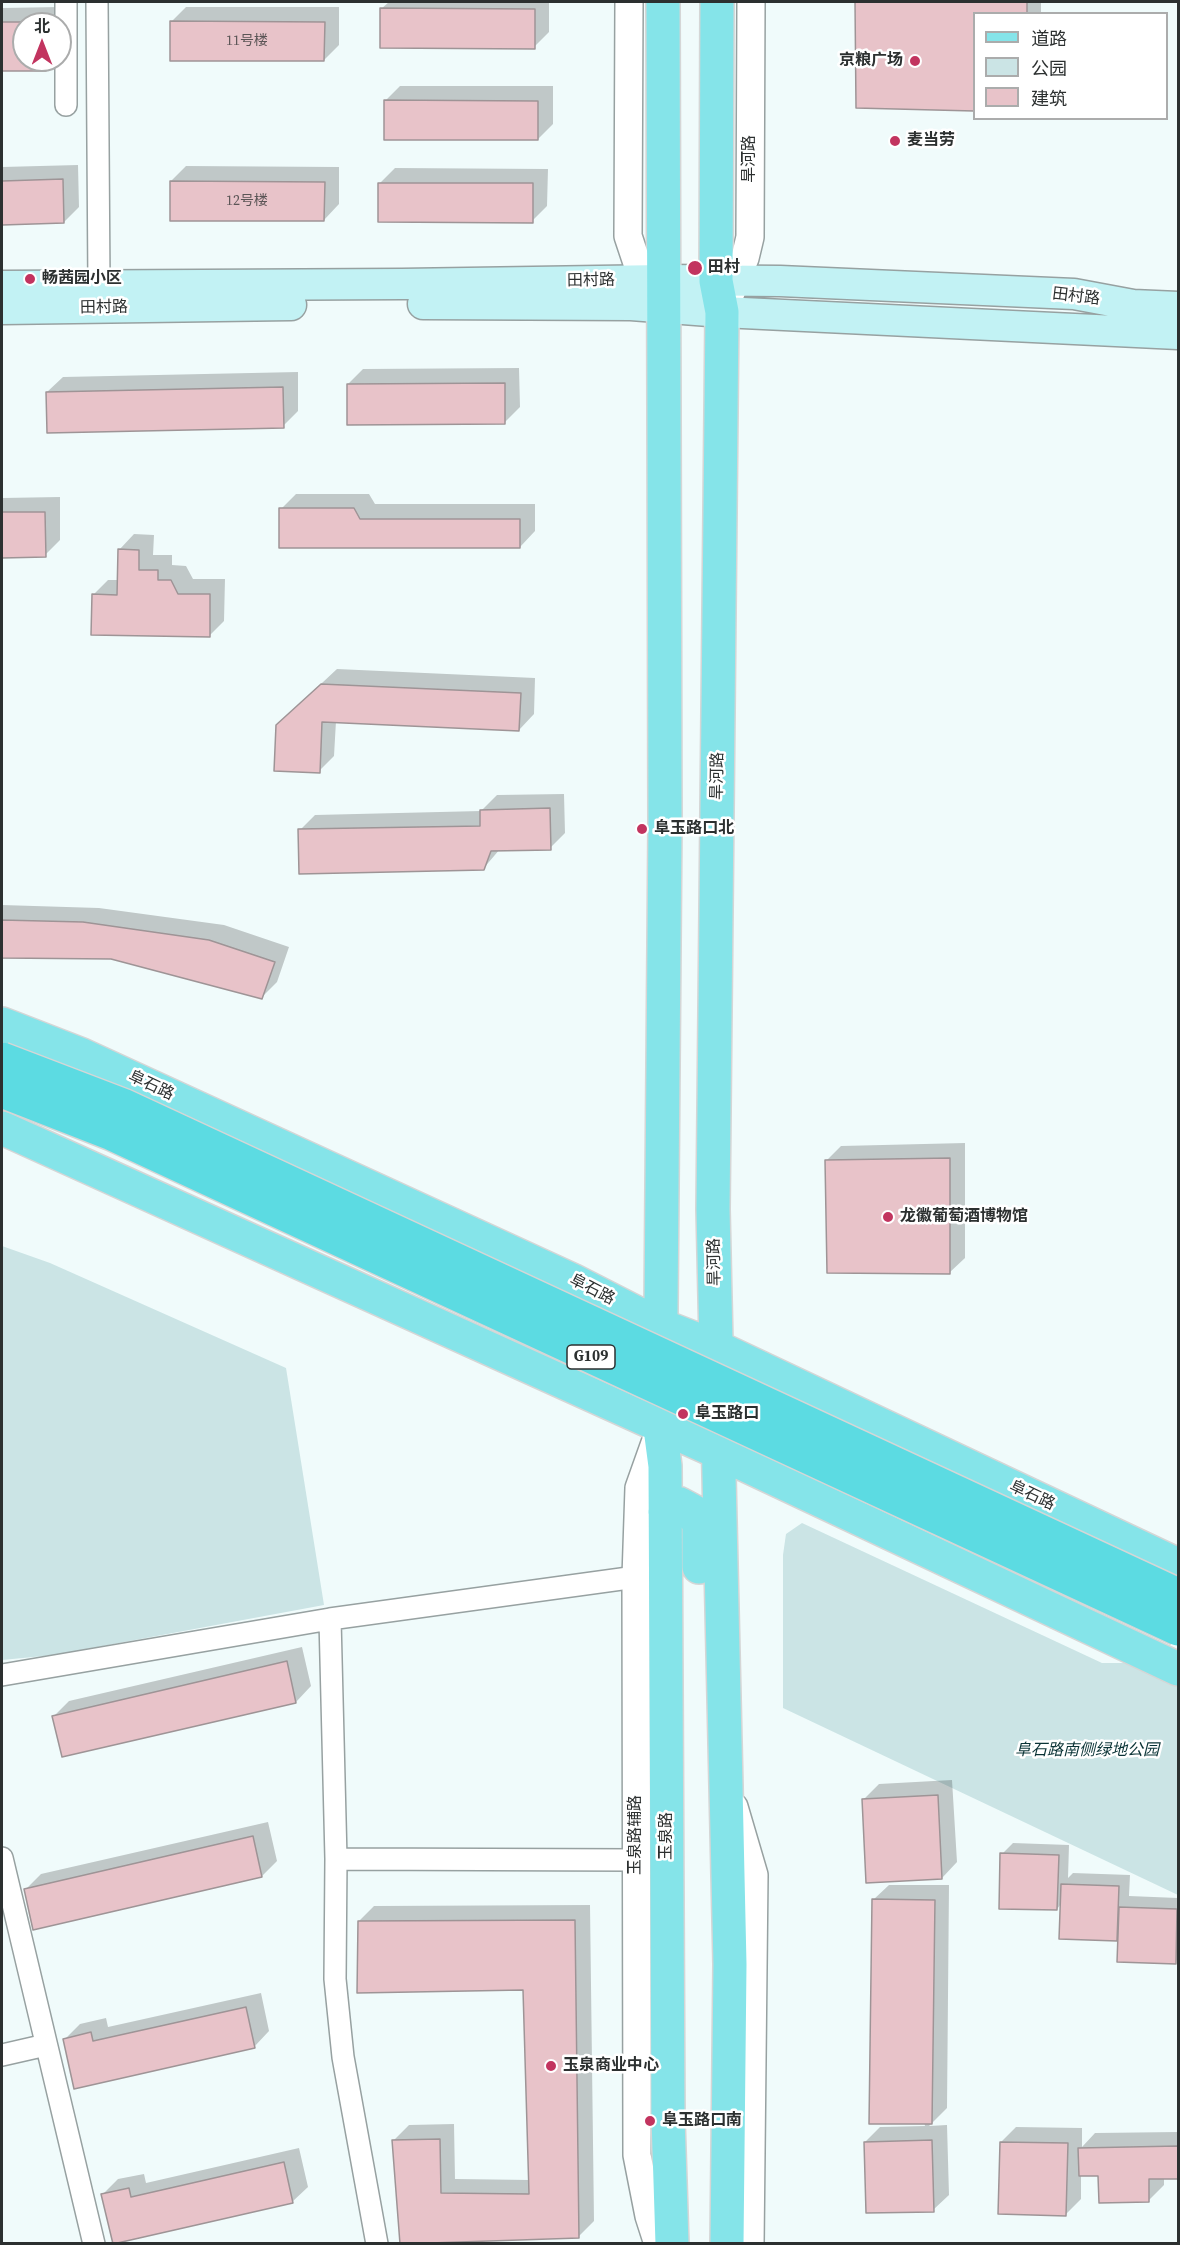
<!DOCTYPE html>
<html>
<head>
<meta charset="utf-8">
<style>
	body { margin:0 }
	#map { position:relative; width:1180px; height:2245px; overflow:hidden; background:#f0fbfb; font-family:"Source Serif 4","Noto Sans SC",serif }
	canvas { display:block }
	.frame { position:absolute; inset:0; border:3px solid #2c3030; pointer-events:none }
	.legend { position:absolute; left:973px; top:12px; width:195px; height:108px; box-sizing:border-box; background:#fff; border:2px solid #abacac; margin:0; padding:8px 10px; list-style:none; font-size:18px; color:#2c3030 }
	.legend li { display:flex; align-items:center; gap:12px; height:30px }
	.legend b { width:30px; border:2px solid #abacac }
	.north { position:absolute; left:12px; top:12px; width:60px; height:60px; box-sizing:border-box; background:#fff; border:2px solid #abacac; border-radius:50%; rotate:0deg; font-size:16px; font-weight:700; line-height:24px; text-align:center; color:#2c3030 }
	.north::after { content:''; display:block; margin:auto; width:21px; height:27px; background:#c2345f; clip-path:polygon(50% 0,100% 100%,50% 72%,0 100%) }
</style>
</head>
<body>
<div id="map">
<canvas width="1180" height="2245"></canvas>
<div class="frame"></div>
<ul class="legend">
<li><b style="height:8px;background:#85e4e9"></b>道路</li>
<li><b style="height:16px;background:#cbe4e5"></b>公园</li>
<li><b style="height:16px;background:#e8c3c9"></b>建筑</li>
</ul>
<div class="north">北</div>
</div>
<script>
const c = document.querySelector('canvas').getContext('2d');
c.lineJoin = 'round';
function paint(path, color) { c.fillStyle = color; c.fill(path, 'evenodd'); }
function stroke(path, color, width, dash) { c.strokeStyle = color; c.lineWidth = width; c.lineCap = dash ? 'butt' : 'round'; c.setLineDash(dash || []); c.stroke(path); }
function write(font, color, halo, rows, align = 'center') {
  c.font = font + ' "Source Serif 4","Noto Sans SC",serif'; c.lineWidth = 5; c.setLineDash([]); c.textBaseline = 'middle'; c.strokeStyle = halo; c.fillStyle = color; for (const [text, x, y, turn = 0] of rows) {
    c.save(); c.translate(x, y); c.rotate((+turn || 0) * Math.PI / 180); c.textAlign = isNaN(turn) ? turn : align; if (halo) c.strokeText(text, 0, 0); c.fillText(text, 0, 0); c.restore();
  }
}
const green = new Path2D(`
	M2,1246L50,1263L286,1368L324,1605L54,1655L2,1660Z
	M802,1523L1102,1663H1126L1178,1687V1895L783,1708V1555L786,1534Z`);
const shadow = new Path2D(`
	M389,2H549V32L534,47L381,9Z
	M857,2H1041V14H974V110L857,107Z
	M60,7V24H24V60H55L45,69H2V8Z
	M186,7H339V45L324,60L171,22Z
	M400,86H553V124L538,139L385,101Z
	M78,165L79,207L64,222L2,223V167Z
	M186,166L339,167V204L324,220L171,181Z
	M395,168L548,169L547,206L532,221L380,183Z
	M519,368L520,407L504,423L348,384L363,369Z
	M298,372V411L283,426L47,392L63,377Z
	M296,494H369L375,504H535V531L520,547L281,509Z
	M60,497V540L45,555L2,556V498Z
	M134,534L154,535L153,555H172V565L186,566L193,579H225L224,621L209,636L93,595L108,580H119V550Z
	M337,669L535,678L534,714L519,730L336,721L334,756L319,771L293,710Z
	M564,794L565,833L550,848L500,849L483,869L300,830L315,815L481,811L497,795Z
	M2,905L99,908L224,925L289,947L277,982L261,998L112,958L2,957Z
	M965,1143V1258L949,1273L826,1161L841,1146Z
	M302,1647L311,1686L296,1702L54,1716L69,1701Z
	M952,1780L957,1862L942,1878L864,1799L879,1784Z
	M268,1822L277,1861L262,1876L26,1889L41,1874Z
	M1013,1843L1069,1845L1068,1878L1073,1873L1130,1875L1129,1896L1178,1898V1959L1175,1962L1120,1939L1061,1938V1904L1057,1909L1002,1854Z
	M889,1885H949L947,2108L929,2126L947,2125L949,2195L933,2210L865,2142L880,2127L925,2126L873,1900Z
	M590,1905L594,2221L579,2236L401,2243L394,2140L409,2125L454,2124L455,2179L530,2180L524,1989L359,1921L374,1906Z
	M261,1993L269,2031L254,2047L76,2087L65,2039L80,2024L106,2018L108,2027Z
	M1016,2127L1082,2128V2147L1095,2133L1178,2132V2177H1164V2185L1149,2200L1100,2175H1081V2199L1066,2214L1001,2142Z
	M299,2148L308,2187L292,2202L114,2242L103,2194L118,2179L144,2174L146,2183Z`);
const building = new Path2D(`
	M855,2H1027V14H974V111L856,108Z
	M380,8L535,9V49L380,48Z
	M170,21L325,22L324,61H170Z
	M2,22H46V24H24V60H46V71H2Z
	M384,100L538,101V140H384Z
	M63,179L64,223L2,225V181Z
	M170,181L325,182L324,221H170Z
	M378,183H533V223L378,222Z
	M505,383V424L347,425V384Z
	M283,387L284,428L47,433L46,392Z
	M279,508H354L360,519H520V548H279Z
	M2,512H45L46,557L2,558Z
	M118,549L139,550V570H158V580H171L178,594H210V637L91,635L92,594L117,595Z
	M321,684L521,693L519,731L322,722L320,773L274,771L276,725Z
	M550,808L551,850L491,851L484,870L299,874L298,829L480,826V810Z
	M2,920L83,922L209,940L275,962L262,999L111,959L2,958Z
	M950,1158V1274L827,1273L825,1160Z
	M287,1661L296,1703L62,1757L52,1716Z
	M938,1795L942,1879L866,1883L862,1799Z
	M253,1836L262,1877L33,1930L24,1889Z
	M1000,1853L1059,1855L1057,1910L999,1909Z
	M1061,1884L1119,1886L1117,1941L1059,1939Z
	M872,1899L935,1900L932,2124H869Z
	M1119,1907L1177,1909L1176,1964L1117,1962Z
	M575,1920L579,2238L400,2244L392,2140L440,2139L441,2193L529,2194L523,1990L357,1993L358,1921Z
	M246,2007L255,2048L74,2089L63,2039L91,2032L93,2041Z
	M932,2140L934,2212L866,2213L864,2142Z
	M1000,2142L1068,2143L1066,2216L998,2214Z
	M1178,2146V2179H1149V2202L1099,2203L1098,2176H1079L1078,2148Z
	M284,2162L293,2203L113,2244L101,2194L129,2188L131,2197Z`);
const minor = new Path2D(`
	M66,2V105
	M97,2L99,286
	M330,1619L336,1859L335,1979L343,2057L377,2244
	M2,1675L330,1619L636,1577
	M2,1858L94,2244
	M336,1859L636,1860
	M2,2055L46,2045`);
const tertiary = new Path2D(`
	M629,2L628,236L643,281L656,297
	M728,300L745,258L750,237L751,2
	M734,1807L754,1875L750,2244
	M658,2244L649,2216L637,2155L636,1577L639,1488L660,1429`);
const secondary = new Path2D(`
	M2,286L402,284L664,280L780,281L1074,294L1133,305L1178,307
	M423,304L631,305L722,312L1178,334
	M2,309L291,305`);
const primary = new Path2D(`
	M663,2L665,823L660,1428L665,1466L668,2118L672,2244
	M717,2L716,281L722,312L713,1209L730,1964L727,2244
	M2,1024L82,1055L572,1280L662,1326L716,1347L1178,1565
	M2,1128L720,1453L1178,1669
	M665,1512L680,1504L693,1511L699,1526V1567`);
const trunkBridge = new Path2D(`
	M2,1059L125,1106L1178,1595
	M2,1091L112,1134L1178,1629`);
const markers = [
	[915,61,6,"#c2345f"],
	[895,141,6,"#c2345f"],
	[695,268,8,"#c2345f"],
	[30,279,6,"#c2345f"],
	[642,829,6,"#c2345f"],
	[888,1217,6,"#c2345f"],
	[683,1414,6,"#c2345f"],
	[551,2066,6,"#c2345f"],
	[650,2121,6,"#c2345f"]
];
const numberNames = [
	["11号楼",247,41],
	["12号楼",247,201]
];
const shields = [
	[591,1357,48]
];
const shieldNames = [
	["G109",591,1357]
];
const poiNames = [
	["京粮广场",903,61,"right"],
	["麦当劳",907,141],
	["田村",708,268],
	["畅茜园小区",42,279],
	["阜玉路口北",654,829],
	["龙徽葡萄酒博物馆",900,1217],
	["阜玉路口",695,1414],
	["玉泉商业中心",563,2066],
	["阜玉路口南",662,2121]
];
const streetNames = [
	["旱河路",750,159,-90],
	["田村路",591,281,-1],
	["田村路",1076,297,7],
	["田村路",104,308,-1],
	["旱河路",718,776,-89],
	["阜石路",151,1086,25],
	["旱河路",715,1262,-91],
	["阜石路",592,1290,27],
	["阜石路",1032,1496,25],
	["玉泉路辅路",636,1835,-90],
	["玉泉路",667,1836,-90]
];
const parkNames = [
	["阜石路南侧绿地公园",1087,1751]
];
paint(green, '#cbe4e5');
paint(shadow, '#0003');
paint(building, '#e8c3c9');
stroke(building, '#9e9496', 1.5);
stroke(minor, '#97a1a1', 24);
stroke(tertiary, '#97a1a1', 30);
stroke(secondary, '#97a1a1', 33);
stroke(primary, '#d5d6d6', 36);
stroke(minor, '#fff', 21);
stroke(tertiary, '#fff', 27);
stroke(secondary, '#c2f2f4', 30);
stroke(primary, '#85e4e9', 33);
stroke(trunkBridge, '#d5d6d6', 36, []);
stroke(trunkBridge, '#5cdbe2', 33);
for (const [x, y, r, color] of markers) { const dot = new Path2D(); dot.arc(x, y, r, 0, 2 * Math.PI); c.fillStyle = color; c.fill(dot); stroke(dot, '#fff', 2); }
write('14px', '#5b5556', null, numberNames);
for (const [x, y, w] of shields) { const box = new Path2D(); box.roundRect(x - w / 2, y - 12, w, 24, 4.5); c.fillStyle = '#fff'; c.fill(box); stroke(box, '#2c3030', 1.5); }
write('bold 15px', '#2c3030', null, shieldNames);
write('bold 16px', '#2c3030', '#fff', poiNames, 'left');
write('16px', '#2c3030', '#fff', streetNames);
write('italic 16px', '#0a3336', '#fff', parkNames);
</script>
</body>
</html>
